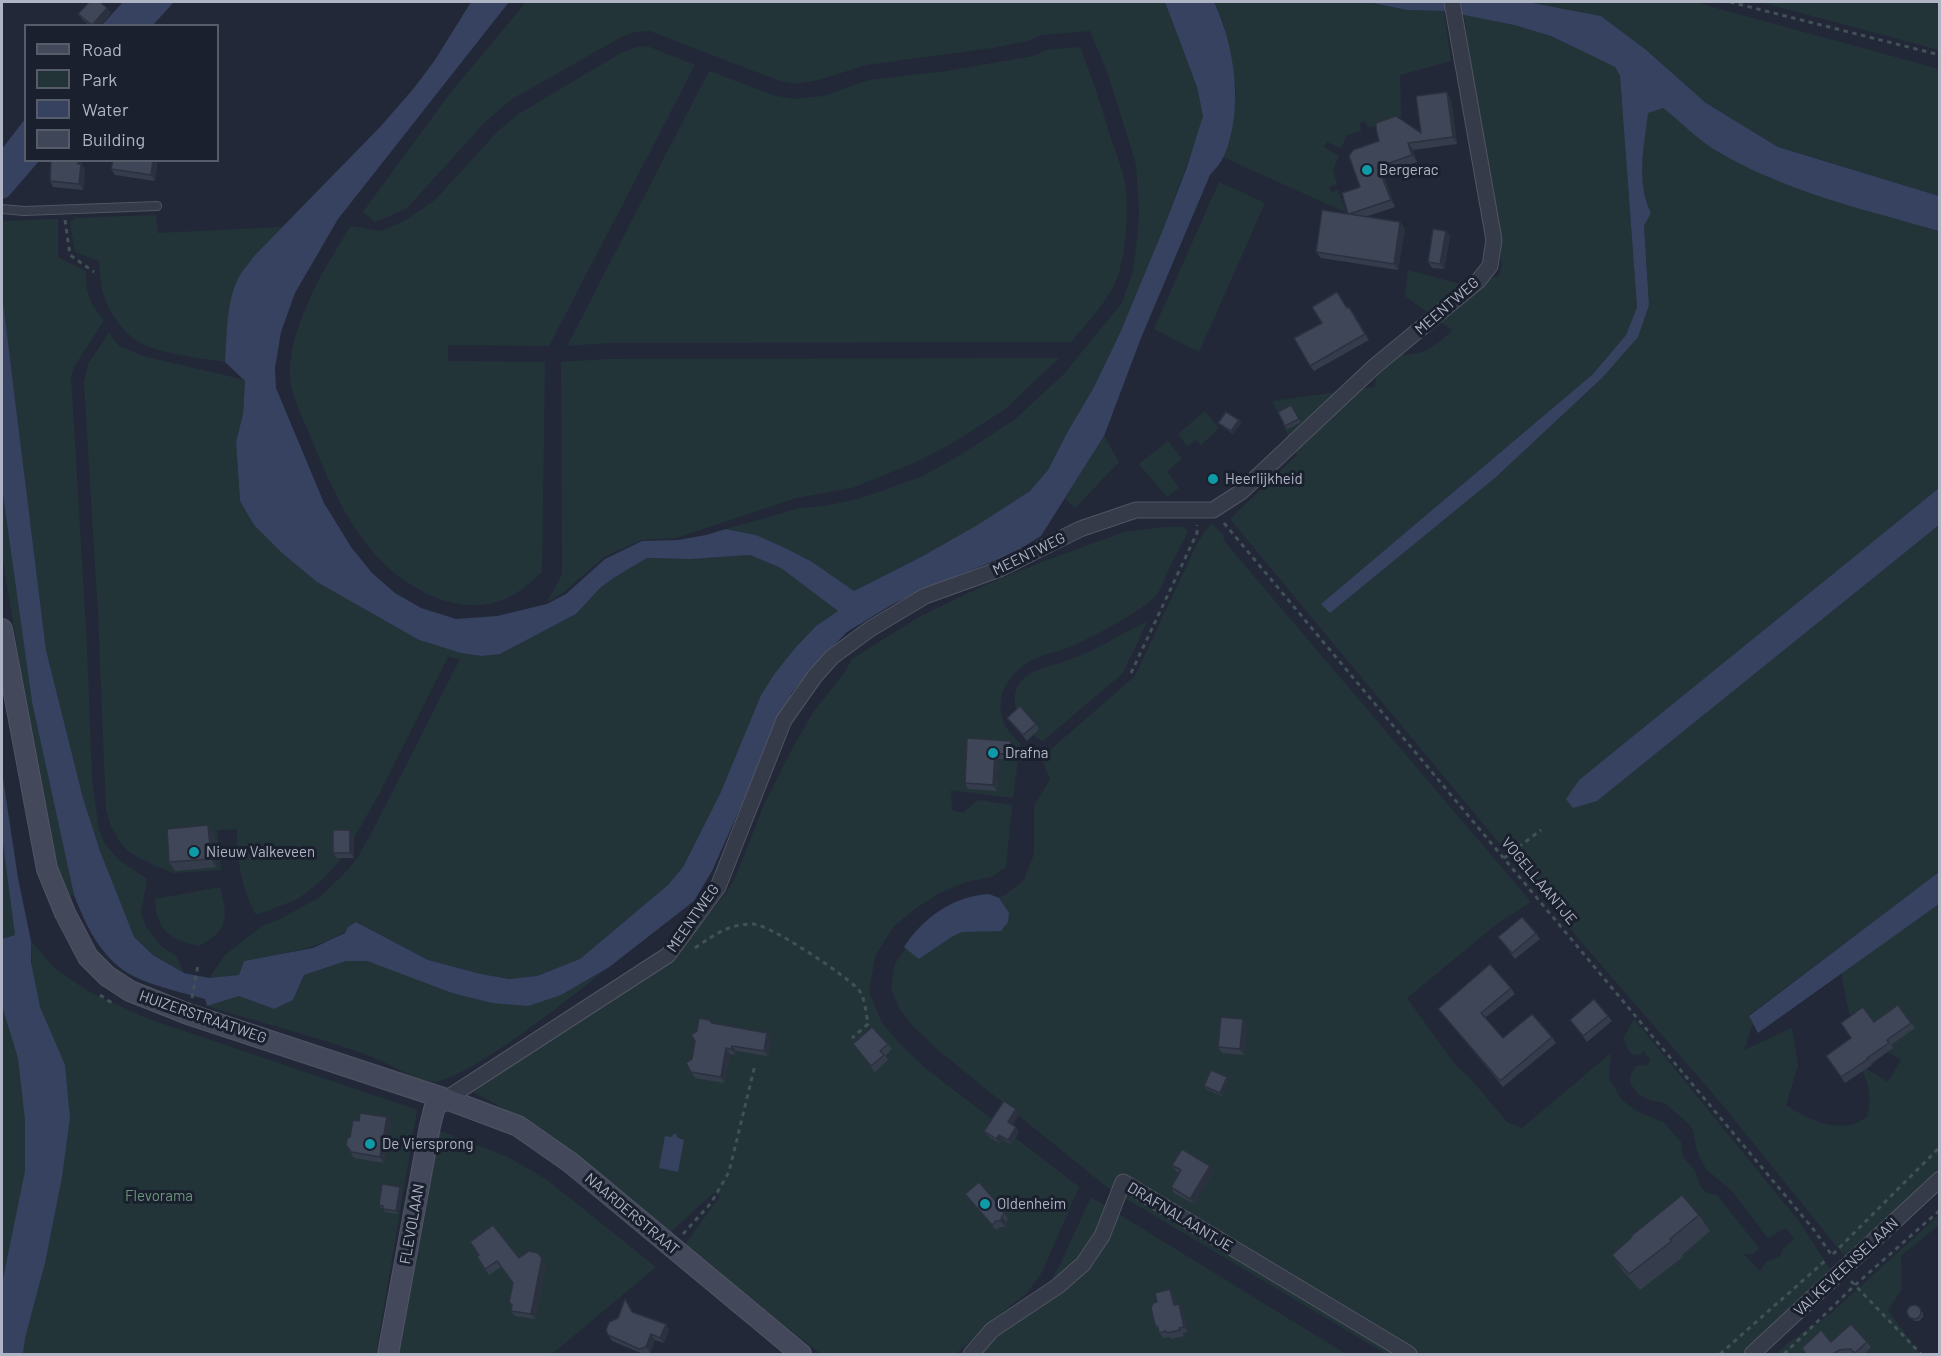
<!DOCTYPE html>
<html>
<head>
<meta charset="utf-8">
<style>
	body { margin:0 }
	#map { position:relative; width:1941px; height:1356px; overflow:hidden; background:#222838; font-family:Barlow,sans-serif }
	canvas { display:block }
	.frame { position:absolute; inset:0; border:3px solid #b0b5c5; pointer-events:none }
	.legend { position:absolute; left:24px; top:24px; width:195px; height:138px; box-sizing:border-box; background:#1a202d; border:2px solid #565c6a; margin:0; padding:8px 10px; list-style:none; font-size:18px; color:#b0b5c5 }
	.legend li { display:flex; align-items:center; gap:12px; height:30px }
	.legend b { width:30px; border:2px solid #565c6a }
</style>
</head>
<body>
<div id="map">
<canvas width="1941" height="1356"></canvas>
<div class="frame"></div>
<ul class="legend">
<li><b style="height:8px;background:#43495b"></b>Road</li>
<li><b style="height:16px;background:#233439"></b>Park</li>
<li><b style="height:16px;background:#36425f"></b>Water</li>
<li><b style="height:16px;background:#3e4658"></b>Building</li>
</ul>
</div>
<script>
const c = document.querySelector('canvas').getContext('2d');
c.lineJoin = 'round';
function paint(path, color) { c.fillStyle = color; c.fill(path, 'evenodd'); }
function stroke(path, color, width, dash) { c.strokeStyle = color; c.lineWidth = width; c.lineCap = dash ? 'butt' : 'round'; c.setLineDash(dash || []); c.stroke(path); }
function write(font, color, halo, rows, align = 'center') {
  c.font = font + ' Barlow,sans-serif'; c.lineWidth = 6; c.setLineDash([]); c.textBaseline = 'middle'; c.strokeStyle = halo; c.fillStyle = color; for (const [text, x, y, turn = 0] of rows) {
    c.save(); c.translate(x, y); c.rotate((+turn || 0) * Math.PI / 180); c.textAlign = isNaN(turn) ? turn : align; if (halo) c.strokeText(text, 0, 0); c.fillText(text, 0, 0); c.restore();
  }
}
const green = new Path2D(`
	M526,2H1165L1197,87L1203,116L1200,129L1162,232L1120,333L1093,389L1068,431L1048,470L1030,491L979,524L923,556L854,591L835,578L756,535L726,529L800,508L824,506L858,499L921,477L957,457L1014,420L1063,375L1122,303L1133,271L1137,240L1139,209L1136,164L1108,74L1090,31L1041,35L1028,41L992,48L866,65L819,80L796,84L780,81L650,31L633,32L616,40L512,99L487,120L406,209L375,222L363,212L448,96Z
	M1214,2H1368L1407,10L1444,11L1451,61L1400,75L1401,117L1369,128L1365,121L1360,123L1361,131L1347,135L1341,148L1327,142L1324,147L1339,156L1333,170L1337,184L1329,187L1331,192L1338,190L1347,213L1223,157L1230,134L1236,90L1223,21Z
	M1527,2H1694L1939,69V196L1778,147L1706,103L1645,49L1601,16Z
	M1760,2H1939V50Z
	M1464,15L1514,25L1551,36L1615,67L1620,76L1637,307L1626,335L1593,374L1322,603L1330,613L1495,478L1602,378L1649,305L1644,226L1651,213C1636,183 1644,146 1647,113L1663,108L1767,177L1839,202L1939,231V488L1579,780L1567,799L1597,801L1939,525V872L1749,1015L1753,1023L1744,1050L1792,1028L1798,1065L1786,1105C1805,1117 1826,1129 1849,1125C1855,1125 1861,1120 1867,1117C1873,1099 1868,1082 1860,1065L1888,1082L1901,1060L1870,1041L1876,1030L1849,1013L1841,972L1939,904V1168L1867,1239L1845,1257L1721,1103L1583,944L1230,519L1297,455L1272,401L1375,387L1379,355C1414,355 1427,357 1452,330L1405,296L1408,270L1464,285L1499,276L1502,265L1476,105Z
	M647,46L695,65L549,346L448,345V361L545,362L542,572C530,583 518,594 502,600C456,618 402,586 373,552C347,522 329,482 314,445C307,426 295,405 291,385C283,337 325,266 351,226L382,231L406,220L435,200L498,131L520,113L621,53L637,47Z
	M1080,47C1092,77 1102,108 1111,139C1116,153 1122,168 1125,183C1129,208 1126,254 1117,279C1107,302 1087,323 1071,342L606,343L567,346L709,71L776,96L796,99L823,96L869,80L946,71L1033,56L1046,50Z
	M1219,182L1265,203L1199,352L1154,329Z
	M156,215L158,233L282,227C268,242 250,257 240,276C226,302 227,334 225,362C202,358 159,354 139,342C121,332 107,309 102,289C100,280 100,271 99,261L75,252L70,222L75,218Z
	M58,219V257L86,271C85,292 90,305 104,320L74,367L71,376L87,647L92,780L99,830L105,844L119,860L147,879L141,913L146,927L161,946L176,956L184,973L153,955L134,937L124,915L100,851L83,798L46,650L2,294V221Z
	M109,333L119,346L143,356L245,380L243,414L236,442L240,501L254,525L282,553L317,582L419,640L461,653L482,656L500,654L576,614L600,588L615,577L647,558L691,559L750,555L781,568L838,611L816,626L796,647L775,673L761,695L720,794L683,867L668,885L580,959L537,976L509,979L481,974L428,960L357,922C327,950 282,953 244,961L239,975L209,978L225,955L244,940L262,926L282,918L320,897L347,871L359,856L375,826L460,659L448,657L379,794L343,857L323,879L298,899L256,915C242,890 236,858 237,829L217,830L221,870L173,873L149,863L129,852L119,841L110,824L106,809L98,614L84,383L88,364Z
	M1059,358L1004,410L951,444L914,463L852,488L796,498L676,538L641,540L604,557L564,592L547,602L562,574L561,362L607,359Z
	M1205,411L1219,428L1201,445L1196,440L1187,446L1178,434Z
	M1104,436L1119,462L1075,508L1065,499Z
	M1168,441L1182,459L1167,471L1179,488L1167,497L1139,464Z
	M2,488L32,702L74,895L66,896L48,839L2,554Z
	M1212,524L1223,534L1224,541L1531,902L1498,923L1407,998L1456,1066L1468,1076L1508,1123L1522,1128L1611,1053L1609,1078L1622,1100L1635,1110L1664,1123L1681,1142L1683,1157L1695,1171L1700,1186L1706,1193L1717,1195L1759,1248L1753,1254H1744L1760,1271L1766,1262L1780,1256L1783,1249L1794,1239L1786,1228L1768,1238L1732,1191L1706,1169L1697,1151L1693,1130L1687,1122L1664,1103L1649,1100L1639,1095L1630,1083L1631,1074L1636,1066L1648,1065L1650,1060L1643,1050L1641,1055L1631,1054L1623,1039L1634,1019L1798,1220L1832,1272L1753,1354H1386L1108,1188L938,1050L914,1027L900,1010L891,989L895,964L911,940L972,903L1002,897L1024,880L1034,854V806L1050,779L1041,758L1135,676L1196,546L1204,532Z
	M1163,527H1184L1188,532C1181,546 1173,559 1167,573C1164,580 1161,589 1157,594C1145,610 1089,639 1070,647C1056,653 1039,654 1027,663C996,683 990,719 1020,743L1013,798L951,790L952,810L963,813L978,800L1012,805L1006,867L992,877L966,882L938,894L916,908L894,926L875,956L869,992L881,1021L898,1042L924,1067L1079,1187L1042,1272L1027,1293L991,1321L956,1354H821L684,1246L720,1196L713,1193L669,1234L539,1128L473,1092L578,1020L700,925L727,892L735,878L764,805L793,747L812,714L845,672L852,659L919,617L985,585L1047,560L1124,532Z
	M1147,622L1123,673L1043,741C1033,737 1021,726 1018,716C1015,705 1012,694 1019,684C1028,670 1048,667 1063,662C1093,653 1119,634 1147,622Z
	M2,836L15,935L2,939Z
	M220,887C228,917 229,930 199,946C170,940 156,930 155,899Z
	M31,941L55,969L91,993L146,1018L417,1110L376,1354H2V954L32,967Z
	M346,961H367L452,993L492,1003L561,995L604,971C573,995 466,1082 432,1082C420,1082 380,1059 365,1054C313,1036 259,1022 207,1006L239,996L274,1009L293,1000L304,975Z
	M438,1130L508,1157L547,1180L656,1267L552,1354H398Z
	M1091,1197L1346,1354H976L993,1336L1041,1297L1060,1265Z
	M1939,1215V1225L1901,1256L1902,1289L1888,1310L1920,1354H1776L1789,1342L1828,1316Z`);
const water = new Path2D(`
	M123,2H174L153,25H102Z
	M471,2H509L338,219L295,293L281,332L275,368L276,388L324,503L351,547L372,573L395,593L421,608L456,619L497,616L547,604L566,594L605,559L642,541L678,540L706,535L726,529L756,535L787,549L812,562L854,591L923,556L979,524L1030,491L1048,470L1068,431L1093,389L1120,333L1162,232L1187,167L1203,116L1197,87L1165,2H1214C1235,46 1244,110 1224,156C1221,163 1215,169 1210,175L1141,338L1104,436L1041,536L1012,554L931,586L893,604L847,632L816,663L791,694L712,871L694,901L608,968L561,995L528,1006L492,1003L452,993L367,961H346L304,975L293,1000L274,1009L239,996L207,1006L205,999C184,993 152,986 133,976C102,960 86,926 74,895L32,702L2,488V294L46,650L83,798L100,851L134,937L153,955L184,973L209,978L239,975L244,961L313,948L345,933L348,927L356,922L428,960L481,974L509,979L537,976L580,959L668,885L683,867L720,794L761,695L775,673L796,647L816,626L838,611L781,568L750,555L691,559L647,558L615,577L600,588L576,614L500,654L482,656L461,653L419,640L317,582L282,553L254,525L240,501L236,442L243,414L245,381L225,362C227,334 226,300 240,275C244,268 250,262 254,256L381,126L414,88L435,60Z
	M1368,2H1527L1601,16L1645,49L1706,103L1778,147L1939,196V231C1863,209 1781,191 1712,148C1695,137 1679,120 1663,108L1648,113C1644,146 1636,183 1651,213L1644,226L1649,305L1638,337L1602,378L1495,478L1330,613L1321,604L1593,374L1626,335L1637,307L1620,76L1615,67L1551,36L1514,25L1444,11L1407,10Z
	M25,119L26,160L39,161L8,197L2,199V149Z
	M1939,488V525L1597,801L1573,808L1566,799L1579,780Z
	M2,772L18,878L31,941V962L40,1007L65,1065L70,1118L62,1177L45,1263L25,1338L23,1354H2V1284L25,1171V1120L18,1058L2,1006V939L15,935L2,836Z
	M1939,872V904L1758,1033L1749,1016Z
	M989,894L999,898L1009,913L1008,922L1001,931L962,932L953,936L919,959L904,947C923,918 953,896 989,894Z
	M675,1133L678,1138L684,1140L678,1172L659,1168L665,1136L671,1137Z`);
const path = new Path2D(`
	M1730,2L1940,55
	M65,220L70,255L94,272
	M1224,523L1814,1230L1833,1257
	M1131,673L1197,533V525
	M1504,858L1541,830
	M695,948C714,935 728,924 753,924C771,925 845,975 858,989C865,996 866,1014 868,1024L852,1038
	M100,995L112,1003
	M192,998L198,965
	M683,1234L711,1203L729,1172L755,1065
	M1833,1254L1940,1147
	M1851,1281L1921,1354
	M1720,1354L1826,1260
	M1784,1354L1854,1286L1940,1210`);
const lane = new Path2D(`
	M2,209L24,211L157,206`);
const street = new Path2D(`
	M446,1099L668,955L718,887L784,720L815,676L832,657L870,629L925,596L1000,569L1080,529L1136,510H1213L1241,492L1375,366L1478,281L1490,266L1494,240L1452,2
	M971,1354L992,1330L1058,1286L1083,1264L1102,1236L1123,1182L1409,1354
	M1752,1354L1940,1179`);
const secondary = new Path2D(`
	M2,629L47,869L65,913L88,957L107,976L130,991L188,1014L446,1099L518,1126L571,1163L801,1354
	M388,1354L430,1126L435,1106L446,1099`);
const wall = new Path2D(`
	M107,8L111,13L100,26H90L82,19L78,14Z
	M1451,99L1457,144L1413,150L1417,162L1383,174L1395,207L1365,217L1400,222L1405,229L1398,270L1321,258L1316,252L1348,214L1379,141L1421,133Z
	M51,160H82V166L85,170L83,190L53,187L50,181Z
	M113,160H155L157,164L155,181L115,175L111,169Z
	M1446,231L1450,236L1444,269L1432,268L1428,262Z
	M1341,298L1347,308L1349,307L1353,312L1369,340L1314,371L1310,366L1322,323Z
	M1291,405L1301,422L1287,429L1278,412Z
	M1239,420L1241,423L1233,434L1220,425L1218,423Z
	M1007,718L1036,724L1039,729L1027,741Z
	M967,738L1015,746L1014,760L999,759L997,791L968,789L965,783Z
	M214,834L216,867L175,871L169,862Z
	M354,836V858H337L333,853Z
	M1536,933L1540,939L1515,959L1498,937Z
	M1511,988L1515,994L1485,1018L1503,1038L1552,1037L1556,1043L1503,1087L1438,1009Z
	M1898,1005L1915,1028L1891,1045L1893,1048L1871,1064L1872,1065L1845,1083L1826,1056Z
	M1608,1016L1612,1021L1587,1042L1570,1020Z
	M712,1023L767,1033L771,1039L768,1056L736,1051L735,1055L730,1054L724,1083L695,1078L691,1072L692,1059Z
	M1247,1024L1244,1055L1222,1053L1218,1047Z
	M853,1044H888L892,1049L885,1056L888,1060L875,1072Z
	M1229,1080L1222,1096L1206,1089L1204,1086Z
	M1019,1114L1012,1125L1016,1127L1019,1132L1011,1145L1003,1139L1000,1144L988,1136L984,1131Z
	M387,1117L391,1122L384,1163L354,1158L346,1145L359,1121Z
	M1172,1165L1214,1172L1194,1204L1174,1193L1171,1187L1179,1173L1176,1171Z
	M400,1187L402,1190L398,1214L385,1212L383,1208H381L379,1205Z
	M965,1194L1002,1206L1006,1212L1008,1219L1006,1222L1005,1227H1000L996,1230Z
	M1699,1215L1710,1231L1682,1255L1683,1257L1640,1290L1623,1271L1612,1255Z
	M538,1253L546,1264L535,1319L515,1316L511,1311L513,1283L501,1267L489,1275L477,1257L519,1258Z
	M1174,1295L1176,1305L1183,1310L1188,1332L1183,1333L1184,1336L1171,1339L1170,1337L1163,1338L1155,1325L1157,1302Z
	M629,1305L633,1312L666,1324L669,1330L664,1343L655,1340L650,1353L643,1354L612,1341L608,1335L618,1318Z
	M1923,1312V1317L1919,1321H1914L1908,1314Z
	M1831,1342H1867L1871,1347L1864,1354H1806Z`);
const shadedWall = new Path2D(`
	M107,8L111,13L100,26H93Z
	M1447,92L1451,99L1457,144L1453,137Z
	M1408,143L1413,150L1417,162L1412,155Z
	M78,160H82V166L85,170L83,190L79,184Z
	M153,160H155L157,164L155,181L151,175Z
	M1378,167L1383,174L1395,207L1391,200Z
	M1400,222L1405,229L1398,270L1394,264Z
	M1446,231L1450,236L1444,269L1440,264Z
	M1239,420L1241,423L1233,434L1231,431Z
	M1011,741L1015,746L1014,760L1011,755Z
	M995,753L999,759L997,791L993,785Z
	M208,825L214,834L216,867L211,859Z
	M350,830L354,836V858L350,853Z
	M1243,1019L1247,1024L1244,1055L1240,1049Z
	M767,1033L771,1039L768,1056L764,1051Z
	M732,1046L736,1051L735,1055L731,1049Z
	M726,1048L730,1054L724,1083L721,1077Z
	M1227,1077L1229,1080L1222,1096L1220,1093Z
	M1016,1109L1019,1114L1011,1127L1008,1122Z
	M387,1117L391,1122L384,1163L380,1157Z
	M1016,1127L1019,1132L1011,1145L1008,1140Z
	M999,1135L1003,1139L1000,1144L996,1139Z
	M1210,1166L1214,1172L1194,1204L1190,1199Z
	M400,1187L402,1190L398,1214L396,1211Z
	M1002,1206L1006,1212L1008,1219L1004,1214Z
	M1002,1216L1006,1222L1005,1227L1001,1221Z
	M542,1258L546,1264L535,1319L531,1314Z
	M1170,1289L1174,1295L1178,1311L1174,1305Z
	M1179,1304L1183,1310L1188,1332L1184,1327Z
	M666,1324L669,1330L664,1343L660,1338Z
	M651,1334L655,1340L650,1353L646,1347Z`);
const building = new Path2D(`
	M89,2H100L107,8L92,25L78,14Z
	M1447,92L1453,137L1408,143L1412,155L1378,167L1391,200L1349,214L1400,222L1394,264L1316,252L1322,210L1348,214L1342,193L1360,187L1349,156L1353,150L1379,141L1376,129V123L1396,116L1421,133L1416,96Z
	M51,160H78V164H81L79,184L50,181Z
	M113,160H153L151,175L111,169Z
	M1433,229L1446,231L1440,264L1428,262Z
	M1337,292L1347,308L1349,307L1365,334L1310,366L1294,338L1322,323L1312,307Z
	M1291,405L1299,419L1285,426L1278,412Z
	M1226,412L1239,420L1231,431L1218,423Z
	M1020,706L1036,724L1023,735L1007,718Z
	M967,738L1011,741V755L995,753L993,785L965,783Z
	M208,825L211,859L169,862L167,829Z
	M333,830H350V853H333Z
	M1522,917L1536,933L1512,953L1498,937Z
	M1490,964L1511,988L1481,1013L1503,1038L1532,1014L1552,1037L1500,1081L1438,1009Z
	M1594,999L1608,1016L1583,1036L1570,1020Z
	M1898,1005L1911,1023L1887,1040L1889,1043L1867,1058L1868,1059L1841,1077L1826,1056L1851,1038L1841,1023L1863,1007L1874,1022Z
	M1221,1017L1243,1019L1240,1049L1218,1047Z
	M699,1018L709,1020L712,1023L767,1033L764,1051L732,1046L731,1049L726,1048L721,1077L691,1072L686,1063L692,1059L695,1041L691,1035L697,1031Z
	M872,1027L888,1044L880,1051L884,1055L871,1066L853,1044Z
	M1211,1070L1227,1077L1220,1093L1204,1086Z
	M1004,1101L1016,1109L1008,1122L1016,1127L1008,1140L999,1135L996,1139L984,1131Z
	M360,1113L387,1117L380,1157L351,1152L346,1145L347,1139L350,1137L353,1120L359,1121Z
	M1182,1149L1210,1166L1190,1199L1171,1187L1181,1170L1172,1165Z
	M979,1182L999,1205L1002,1206L1004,1214L1002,1216L1001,1221H996L992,1225L965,1194Z
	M382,1184L400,1187L396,1211L383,1209V1206L379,1205Z
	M1682,1195L1699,1215L1670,1239L1672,1241L1629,1274L1612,1255L1632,1237L1631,1236Z
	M493,1225L519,1258L529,1251L538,1253L542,1258L531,1314L511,1311L512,1305L509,1302L513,1283L497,1261L485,1269L477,1257L479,1255L470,1242Z
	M1170,1289L1174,1305L1179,1304L1184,1327L1179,1328L1180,1330L1167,1333L1166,1331L1159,1333L1158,1327L1155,1325L1151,1308L1153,1303L1157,1302L1155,1293Z
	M625,1299L632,1312L666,1324L660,1338L651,1334L646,1347L639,1349L608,1335L606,1330L609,1322L618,1318Z
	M1907 1312a7 7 0 1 1 14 0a7 7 0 1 1-14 0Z
	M1851,1324L1867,1342L1855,1353L1851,1349L1839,1350L1833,1354H1806L1802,1348L1821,1330L1831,1342Z`);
const markers = [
	[1367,170,6,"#0f9aa8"],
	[1213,479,6,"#0f9aa8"],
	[993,753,6,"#0f9aa8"],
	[194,852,6,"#0f9aa8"],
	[370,1144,6,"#0f9aa8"],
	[985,1204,6,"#0f9aa8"]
];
const poiNames = [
	["Bergerac",1379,170],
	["Heerlijkheid",1225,479],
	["Drafna",1005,753],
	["Nieuw Valkeveen",206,852],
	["De Viersprong",382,1144],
	["Oldenheim",997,1204]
];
const streetNames = [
	["MEENTWEG",1447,306,-41],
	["MEENTWEG",1029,554,-26],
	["VOGELLAANTJE",1539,881,50],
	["MEENTWEG",693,918,-55],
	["HUIZERSTRAATWEG",203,1017,19],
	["NAARDERSTRAAT",632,1214,40],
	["DRAFNALAANTJE",1180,1217,31],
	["FLEVOLAAN",412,1224,-80],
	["VALKEVEENSELAAN",1846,1267,-43]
];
const parkNames = [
	["Flevorama",159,1196]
];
paint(green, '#233439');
paint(water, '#36425f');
stroke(lane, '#505563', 10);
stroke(street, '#505563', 17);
stroke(secondary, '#505563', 22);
stroke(path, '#415156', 3, [4.5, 4.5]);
stroke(lane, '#353b48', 8);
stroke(street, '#353b48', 15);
stroke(secondary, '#43495b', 20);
paint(wall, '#353c4c');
paint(shadedWall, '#2b313e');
paint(building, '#3e4658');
stroke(building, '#2b313e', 1.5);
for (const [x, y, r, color] of markers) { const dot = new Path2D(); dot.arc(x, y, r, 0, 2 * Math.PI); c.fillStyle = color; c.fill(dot); stroke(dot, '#1a202d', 2); }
write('15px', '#b0b5c5', '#1a202d', poiNames, 'left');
write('15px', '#b0b5c5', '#1a202d', streetNames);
write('15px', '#689477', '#1a202d', parkNames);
</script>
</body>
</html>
